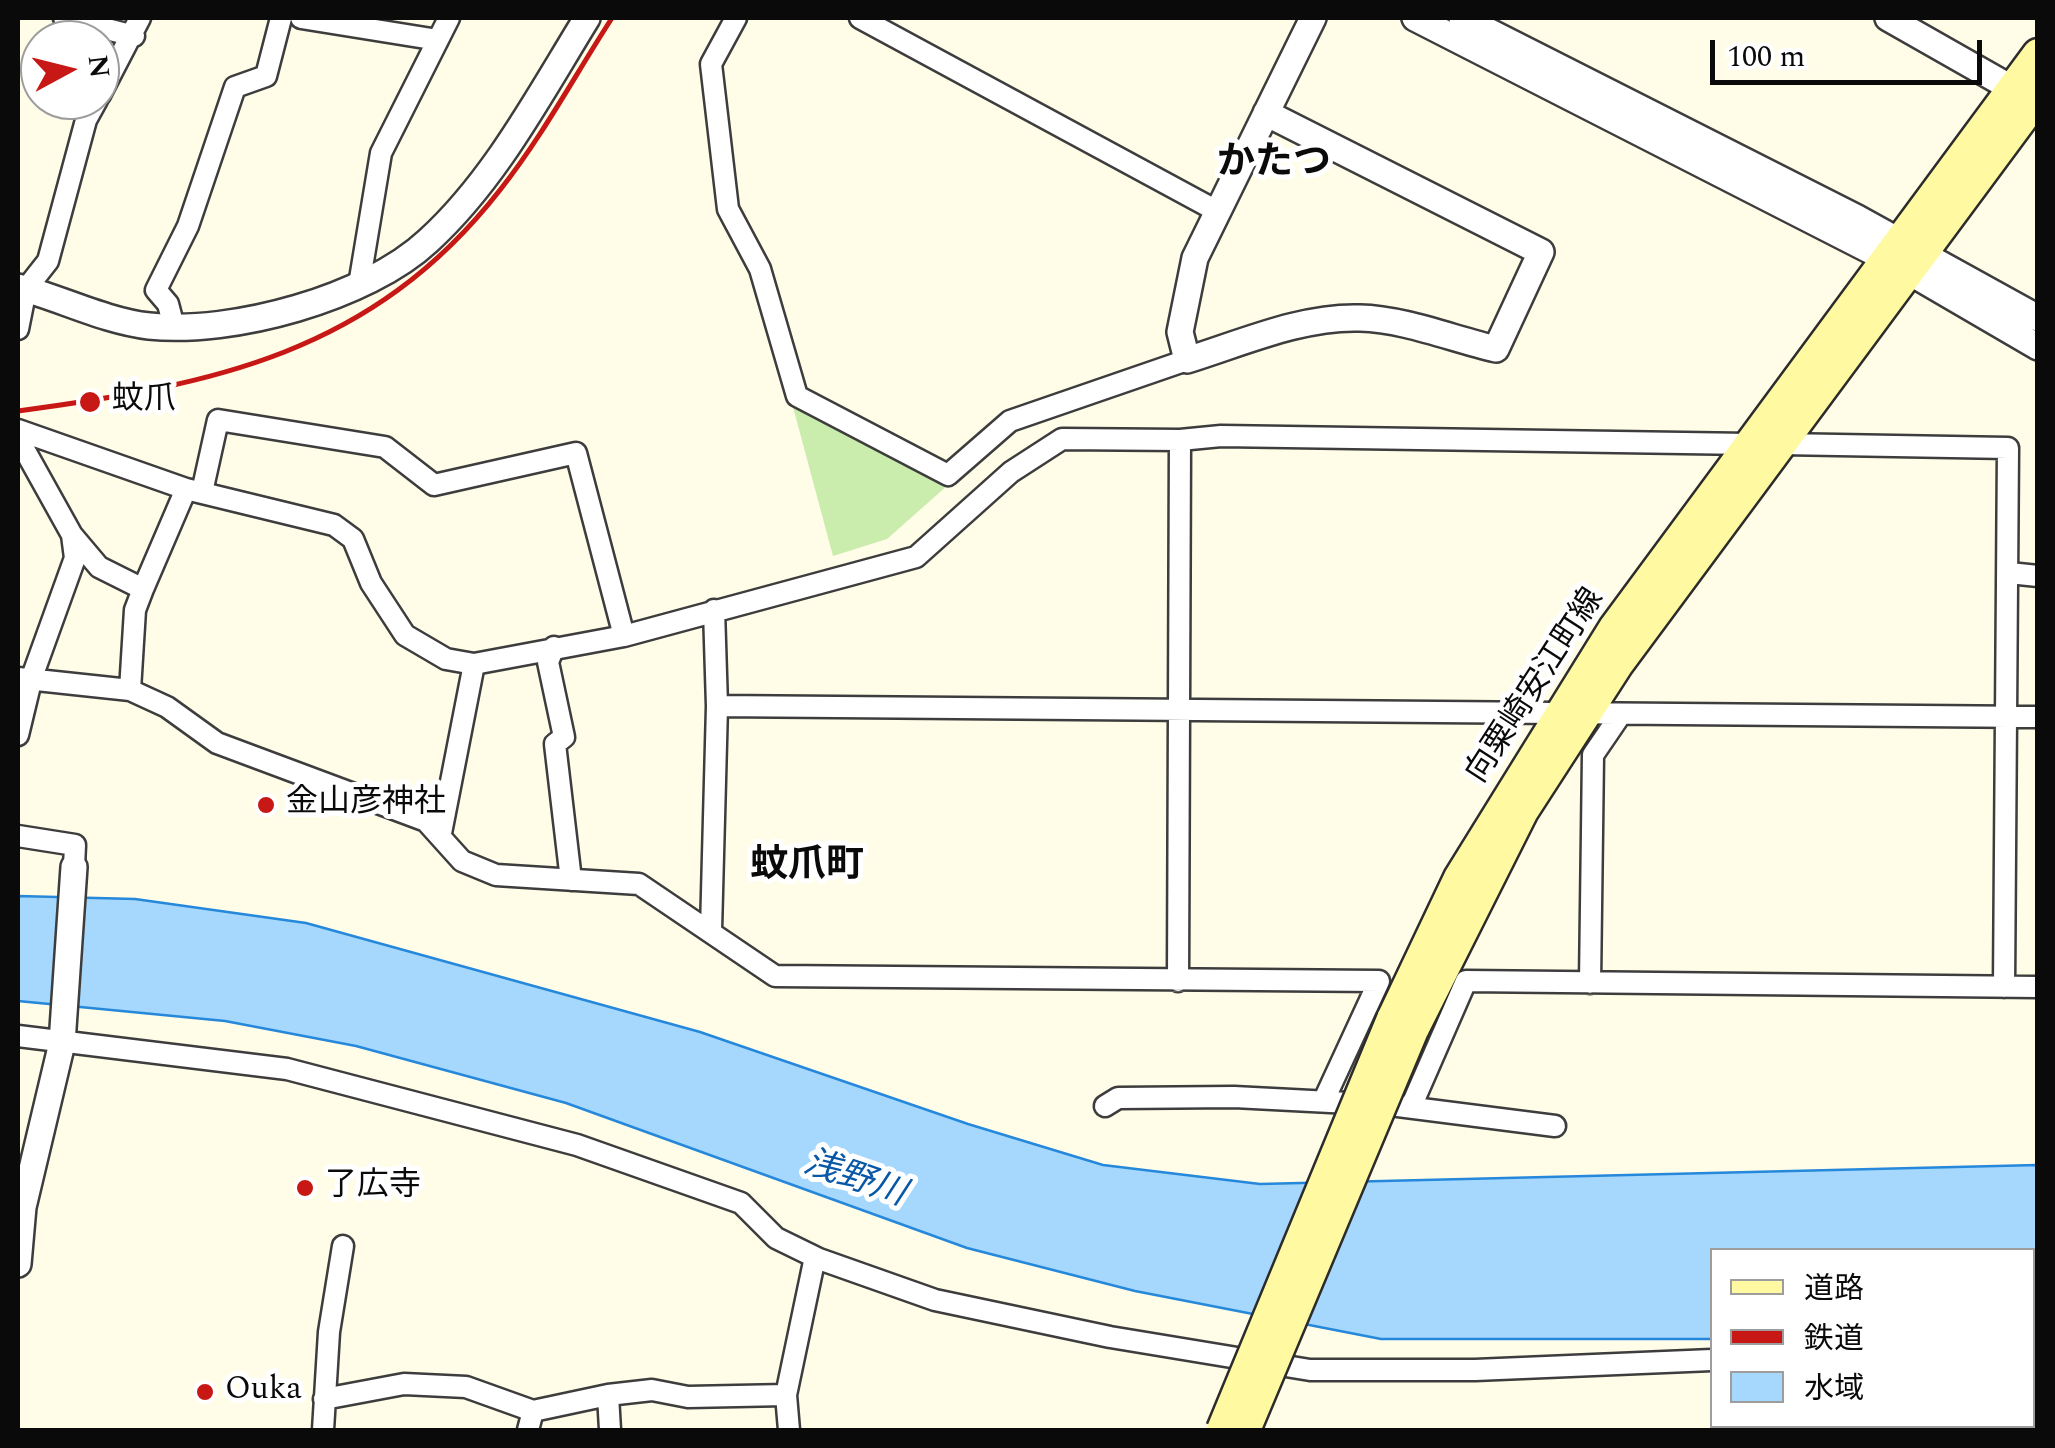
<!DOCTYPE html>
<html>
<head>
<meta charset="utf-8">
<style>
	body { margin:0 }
	#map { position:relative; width:2055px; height:1448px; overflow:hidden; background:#fffce7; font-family:Spectral,"Noto Sans JP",serif }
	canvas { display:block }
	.frame { position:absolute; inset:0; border:20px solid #0a0a0a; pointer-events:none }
	.legend { position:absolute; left:1710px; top:1248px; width:325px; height:180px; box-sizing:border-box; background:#fff; border:2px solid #9d9d9d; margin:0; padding:12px 18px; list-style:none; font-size:30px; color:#0a0a0a }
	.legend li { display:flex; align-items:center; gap:20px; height:50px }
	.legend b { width:50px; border:2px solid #9d9d9d }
	.north { position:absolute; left:20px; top:20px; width:100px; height:100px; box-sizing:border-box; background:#fff; border:2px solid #9d9d9d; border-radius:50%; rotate:83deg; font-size:28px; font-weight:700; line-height:40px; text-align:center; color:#0a0a0a }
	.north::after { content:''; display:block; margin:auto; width:35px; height:45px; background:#c71815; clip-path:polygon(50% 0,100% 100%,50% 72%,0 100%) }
	.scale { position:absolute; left:1710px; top:40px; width:272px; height:45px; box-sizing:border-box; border:5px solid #0a0a0a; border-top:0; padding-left:12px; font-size:30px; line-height:35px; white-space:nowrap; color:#0a0a0a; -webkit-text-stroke:8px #fff; paint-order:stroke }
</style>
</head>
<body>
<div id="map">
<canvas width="2055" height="1448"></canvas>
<div class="frame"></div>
<ul class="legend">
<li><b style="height:12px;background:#fffaa2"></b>道路</li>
<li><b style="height:12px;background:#c71815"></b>鉄道</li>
<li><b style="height:28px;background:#a6d7fd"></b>水域</li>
</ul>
<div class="north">N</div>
<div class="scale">100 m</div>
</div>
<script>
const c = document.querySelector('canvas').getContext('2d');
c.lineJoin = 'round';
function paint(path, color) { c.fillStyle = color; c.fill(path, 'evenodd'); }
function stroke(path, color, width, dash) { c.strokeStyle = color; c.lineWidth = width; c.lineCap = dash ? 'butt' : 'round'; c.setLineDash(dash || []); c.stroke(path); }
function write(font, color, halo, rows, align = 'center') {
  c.font = font + ' Spectral,"Noto Sans JP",serif'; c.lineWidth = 10; c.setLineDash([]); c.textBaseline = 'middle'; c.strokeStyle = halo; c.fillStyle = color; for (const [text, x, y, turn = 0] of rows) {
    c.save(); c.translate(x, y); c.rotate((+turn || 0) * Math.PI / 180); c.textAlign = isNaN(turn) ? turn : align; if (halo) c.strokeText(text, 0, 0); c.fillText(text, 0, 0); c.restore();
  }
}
const green = new Path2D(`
	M793,407L948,485L887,539L833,556Z`);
const water = new Path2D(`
	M18,896L135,899L306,923L700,1032L968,1124L1103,1165L1260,1184L2037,1165V1333L2033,1334L2032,1250H1712V1339H1381L1135,1291L967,1248L566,1103L356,1046L225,1021L18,1001Z`);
const minor = new Path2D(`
	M64,18L134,36
	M301,18L438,40
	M736,18L711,64L728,209L760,269L797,396L948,475L1010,421L1187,360
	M860,18L1215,210
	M100,95L140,18
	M359,285L381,153L449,18
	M174,327L168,304L156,290L188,226L235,87L266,76L281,18
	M18,329L26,289L48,261L86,120L97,100
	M18,430L186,489
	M18,438L72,535L99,567L143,589L186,489L334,525L353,539L371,583L405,635L446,659L474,664L624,636L916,557L1011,472L1062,439L1180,440L1221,436L1749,444
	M1781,444L2008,448L2004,987
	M202,492L218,420L385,447L434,485L576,453L624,636
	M2009,573L2038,576
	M714,610L717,706L2038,717
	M554,647L548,662L564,737L555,744L571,880
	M18,678L130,690L167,707L217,743L426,821L462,861L496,875L639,884L775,976L1379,981L1324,1100
	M130,690L135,610L143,589
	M18,735L32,677L75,558L72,535
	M441,833L474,664
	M18,836L75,845L74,867
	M711,930L717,706
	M1178,981L1180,440
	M1590,983L1593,755L1621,714
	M18,1036L287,1069L577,1145L741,1203L776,1238L819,1259L935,1300L1110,1337L1310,1370H1475L1712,1360
	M1105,1106L1118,1098L1234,1097L1369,1104
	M1398,1106L1555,1126
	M1411,1107L1466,981L2038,987
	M2032,1356H2038
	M324,1399L404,1384L466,1387L533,1411
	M323,1430L329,1332L343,1246
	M528,1430L533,1411L608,1395
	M610,1430L608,1395L652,1390L688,1397L786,1395
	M789,1430L786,1395L815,1257`);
const tertiary = new Path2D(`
	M1415,18L1887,259L2038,347
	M1462,18L1857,218L2038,318
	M1888,18L2027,97
	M1266,113L1541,252L1496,349C1453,339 1404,319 1360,318C1302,316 1242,343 1187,360L1180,332L1195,258L1313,18
	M18,287C60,298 105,321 149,326C232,335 367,298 428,241C495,180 540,94 587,18
	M18,1264L23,1207L62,1043L74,867`);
const secondary = new Path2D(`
	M1392,1019L1459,878L1614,628L2038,54
	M1413,1030L1523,811L1618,664L2038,97`);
const rail = new Path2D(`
	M18,411C212,385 372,354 500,190C542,137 575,75 612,18`);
const secondaryBridge = new Path2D(`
	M1222,1430L1392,1019
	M1245,1430L1413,1030`);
const markers = [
	[90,402,12,"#c71815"],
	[266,805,10,"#c71815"],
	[305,1188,10,"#c71815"],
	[205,1392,10,"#c71815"]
];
const poiNames = [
	["蚊爪",112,402],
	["金山彦神社",286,805],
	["了広寺",325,1188],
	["Ouka",225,1392]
];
const streetNames = [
	["向粟崎安江町線",1537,687,-57]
];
const waterNames = [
	["浅野川",854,1181,19]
];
const quarterNames = [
	["かたつ",1274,166],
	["蚊爪町",807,869]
];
paint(green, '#caedad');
paint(water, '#a6d7fd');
stroke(water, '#2588db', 2.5);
stroke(minor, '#3d3d3d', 25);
stroke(tertiary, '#3d3d3d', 30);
stroke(secondary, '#2c2c2c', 35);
stroke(minor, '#fff', 20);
stroke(tertiary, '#fff', 25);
stroke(secondary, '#fffaa2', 30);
stroke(rail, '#c71815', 5);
stroke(secondaryBridge, '#2c2c2c', 35, []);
stroke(secondaryBridge, '#fffaa2', 30);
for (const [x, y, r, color] of markers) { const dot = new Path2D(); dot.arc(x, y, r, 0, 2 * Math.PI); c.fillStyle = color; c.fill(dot); stroke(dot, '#fff', 4); }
write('32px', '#0a0a0a', '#fff', poiNames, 'left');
write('32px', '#0a0a0a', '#fff', streetNames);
write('italic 35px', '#0858a7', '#fff', waterNames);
write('bold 38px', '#0a0a0a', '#fff', quarterNames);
</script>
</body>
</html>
